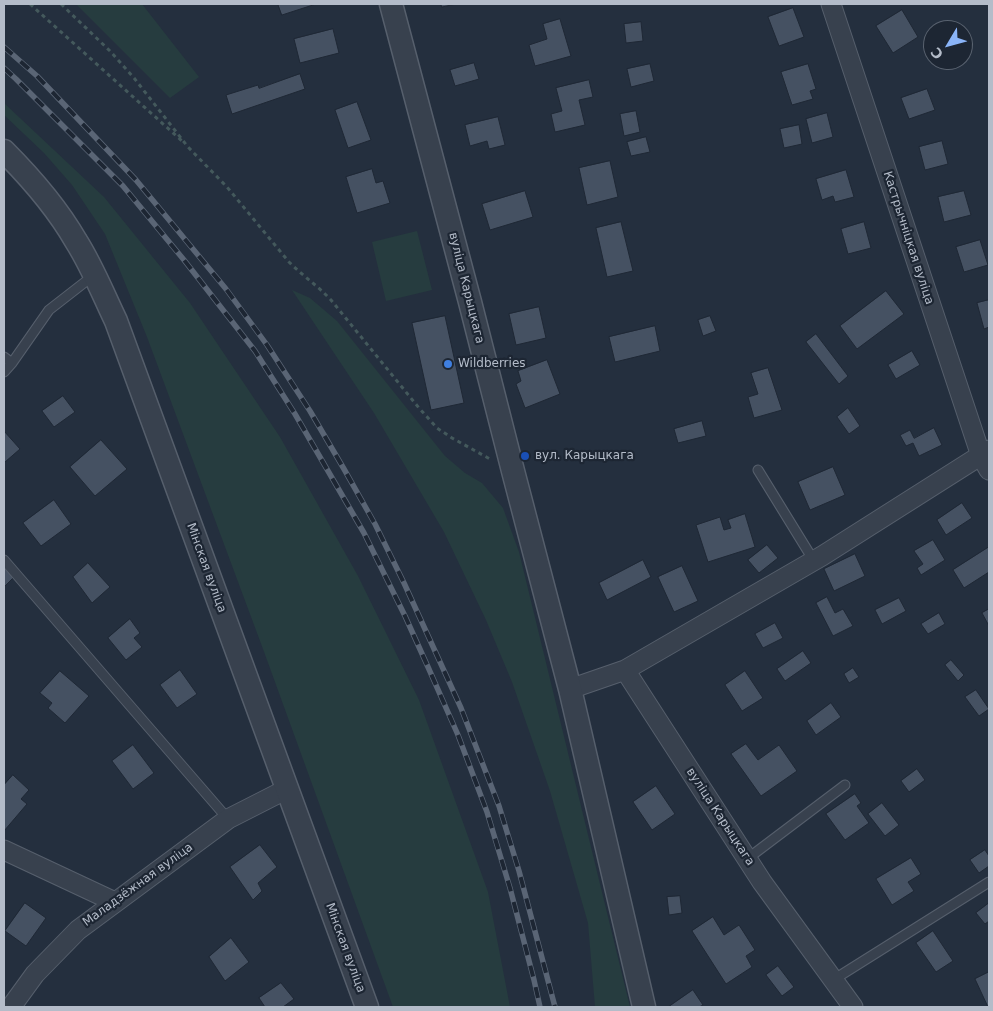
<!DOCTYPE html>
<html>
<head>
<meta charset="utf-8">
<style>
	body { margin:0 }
	#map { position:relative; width:993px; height:1011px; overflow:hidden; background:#242f3e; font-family:"DejaVu Sans",sans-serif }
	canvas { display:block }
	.frame { position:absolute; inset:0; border:5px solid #b4bcc9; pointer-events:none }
	.north { position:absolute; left:923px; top:20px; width:50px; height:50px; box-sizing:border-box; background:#1d2633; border:1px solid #59626f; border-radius:50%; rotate:233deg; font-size:14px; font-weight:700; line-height:20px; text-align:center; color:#b4bcc9 }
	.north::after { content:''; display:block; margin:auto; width:18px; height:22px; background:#8ab4f8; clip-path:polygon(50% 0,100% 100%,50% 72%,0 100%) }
</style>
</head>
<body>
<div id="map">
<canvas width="993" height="1011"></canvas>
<div class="frame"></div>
<div class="north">С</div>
</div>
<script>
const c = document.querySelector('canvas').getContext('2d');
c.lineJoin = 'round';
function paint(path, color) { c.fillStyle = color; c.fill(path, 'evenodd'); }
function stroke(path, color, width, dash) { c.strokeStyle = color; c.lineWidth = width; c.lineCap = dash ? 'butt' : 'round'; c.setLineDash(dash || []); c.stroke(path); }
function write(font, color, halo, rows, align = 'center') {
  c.font = font + ' "DejaVu Sans",sans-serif'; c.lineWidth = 4.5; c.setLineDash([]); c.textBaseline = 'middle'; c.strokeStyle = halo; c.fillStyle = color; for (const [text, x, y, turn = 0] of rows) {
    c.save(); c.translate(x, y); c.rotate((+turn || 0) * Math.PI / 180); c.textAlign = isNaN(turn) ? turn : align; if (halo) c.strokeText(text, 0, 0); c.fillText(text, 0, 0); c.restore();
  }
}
const green = new Path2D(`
	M76,4H142L199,77L170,98Z
	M4,103L104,197L190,303L280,437L358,576L419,700L488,892L510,1007H393L263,649L147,337L105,234L72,185L44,153L4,115Z
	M417,231L432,290L386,301L372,242Z
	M292,290L310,298L337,321L445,456L465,473L482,483L503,508L519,552L630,1007H595L588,923L550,791L512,682L486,620L444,532L374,413Z`);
const building = new Path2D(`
	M278,4H316L282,15Z
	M441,4H456L442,7Z
	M793,8L804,37L779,46L768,17Z
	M902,10L918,37L893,53L876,26Z
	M560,19L571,56L535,66L529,45L547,39L543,24Z
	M641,22L643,41L626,43L624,24Z
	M333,29L339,53L300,63L294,39Z
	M474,63L479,79L455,86L450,70Z
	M650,64L654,81L631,87L627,69Z
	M808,64L816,89L810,91L813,99L792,105L781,72Z
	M300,74L305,89L232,114L226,95L258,85L259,88Z
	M589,80L593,97L579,100L585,125L555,132L551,114L562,111L556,88Z
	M927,89L935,110L909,119L901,98Z
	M357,102L371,140L348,148L335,110Z
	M636,111L640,132L624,136L620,114Z
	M827,113L833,137L812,143L806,119Z
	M498,117L505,145L489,149L487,141L470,146L465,125Z
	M799,125L802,144L784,148L780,129Z
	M646,137L650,152L631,156L627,142Z
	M942,141L948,164L925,170L919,147Z
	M610,161L618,197L587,205L579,168Z
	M372,169L376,183L383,181L390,203L357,213L346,177Z
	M846,170L854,197L835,202L833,196L822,200L816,179Z
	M525,191L533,217L490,230L482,204Z
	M964,191L971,215L944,222L938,197Z
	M621,222L633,271L607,277L596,228Z
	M864,222L871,248L848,254L841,229Z
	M980,240L988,265L964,272L956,247Z
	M886,291L904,314L857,349L840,326Z
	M989,300V327L984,329L977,303Z
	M539,307L546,338L516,345L509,314Z
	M445,316L464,403L431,410L412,323Z
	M710,316L716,331L703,336L698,320Z
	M655,326L660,351L615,362L609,337Z
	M816,334L848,376L839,384L806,342Z
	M912,351L920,365L896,379L888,365Z
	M547,360L560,394L525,408L516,384L521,381L518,371Z
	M768,368L782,410L754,418L748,397L758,394L751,373Z
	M63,396L75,412L54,427L42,411Z
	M848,408L860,426L849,434L837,417Z
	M702,421L706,436L678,443L674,429Z
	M934,428L942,445L919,456L913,443L906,446L900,435L910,430L914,438Z
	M4,431L20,449L5,462L4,460Z
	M101,440L127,469L95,496L70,467Z
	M833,467L845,495L810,510L798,482Z
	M54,500L71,524L41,546L23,523Z
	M962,503L972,518L946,535L937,520Z
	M745,514L755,547L708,562L696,525L720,517L724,530L731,528L728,520Z
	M933,540L945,560L921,575L917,568L923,564L914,551Z
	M767,545L778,558L759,573L748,560Z
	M989,547V572L964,588L953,570Z
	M855,554L865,576L834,591L824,569Z
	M643,560L651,577L607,600L599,583Z
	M88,563L110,587L92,603L73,577Z
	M682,566L698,601L674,612L658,577Z
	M5,568L14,577L4,587V570Z
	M827,597L835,613L843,609L853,626L833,636L816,603Z
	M899,598L906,611L882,624L875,610Z
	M989,609V626L982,613Z
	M939,613L945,624L928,634L921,624Z
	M130,619L140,633L134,638L142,647L126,660L108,638Z
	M775,623L783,638L763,648L755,634Z
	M803,651L811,663L785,681L777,669Z
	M951,660L964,675L958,681L945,665Z
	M853,668L859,677L849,683L844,674Z
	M180,670L197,694L177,708L160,685Z
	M60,671L89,696L65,723L48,708L52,703L40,693Z
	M745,671L763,698L742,711L725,685Z
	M976,690L989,709L979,716L965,697Z
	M831,703L841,717L816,735L807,721Z
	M746,744L758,760L779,745L797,771L761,796L731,754Z
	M133,745L154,773L133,789L112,761Z
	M917,769L925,780L909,792L901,781Z
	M13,775L29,790L21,799L27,804L4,831V785Z
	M656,786L675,814L652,830L633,802Z
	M855,794L861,803L857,806L869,823L845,840L826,814Z
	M882,803L899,825L885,836L868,814Z
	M260,845L277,867L258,883L262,891L253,900L230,867Z
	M985,850L989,856V866L979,873L970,860Z
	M911,858L921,874L908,882L914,891L892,905L876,879Z
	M680,896L682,913L669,915L667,897Z
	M25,903L46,918L26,946L5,931Z
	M989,903V921L985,924L976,913Z
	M713,917L724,935L739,925L755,950L746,956L752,967L726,984L692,931Z
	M933,931L953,961L936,972L916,943Z
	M231,938L249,962L225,981L209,957Z
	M778,966L794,987L782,996L766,975Z
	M989,972V1007H988L975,979Z
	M281,983L294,999L283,1007H265L259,998Z
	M693,990L703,1005L699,1007H671L670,1006Z`);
const path = new Path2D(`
	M30,4L182,141
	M61,4L110,51L134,78L188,147L227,187L289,262C303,276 318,286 331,300L419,408L437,428L452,438L490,459`);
const service = new Path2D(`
	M4,357L12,363
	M4,372L12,363L49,310L94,275
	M758,470L814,561
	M4,560L228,819
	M747,859L845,785
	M833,980L989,882`);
const minor = new Path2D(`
	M831,4L981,456L989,470
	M625,670L822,556L989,450
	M570,689L625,670L762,882L853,1007
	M4,850L115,902
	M11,1007L35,974L78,930L228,819L287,789`);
const tertiary = new Path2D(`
	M391,4L470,302L513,471L570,689L644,1007
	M4,151C31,178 57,208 76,241C92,266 103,294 116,321L367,1007`);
const rail = new Path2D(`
	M4,47L37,76L136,180L226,289L267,345L310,411L344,469L375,524L404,583L461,708L499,806L519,871L555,1007
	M4,68L16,79L123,186L184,260L255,351L295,414L364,533L405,616L428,667L458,735L487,812L510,888L534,980L540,1007`);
const markers = [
	[448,364,5,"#3f7fe0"],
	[525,456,5,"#1a4fb4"]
];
const streetNames = [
	["Кастрычніцкая вуліца",908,238,72],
	["вуліца Карыцкага",466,288,76],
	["Мінская вуліца",206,568,70],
	["вуліца Карыцкага",720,817,57],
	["Маладзёжная вуліца",138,885,-36],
	["Мінская вуліца",345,948,70]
];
const poiNames = [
	["Wildberries",458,364],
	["вул. Карыцкага",535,456]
];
paint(green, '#263c3f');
paint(building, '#455162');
stroke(building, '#1f2835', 1);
stroke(service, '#565f6c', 11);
stroke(minor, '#565f6c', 21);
stroke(tertiary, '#565f6c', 25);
stroke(path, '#44595c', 3, [4, 4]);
stroke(service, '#38414e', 9);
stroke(minor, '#38414e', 19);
stroke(tertiary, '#38414e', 22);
stroke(rail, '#5a6575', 5.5);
stroke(rail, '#1d2633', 4, [11]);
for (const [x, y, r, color] of markers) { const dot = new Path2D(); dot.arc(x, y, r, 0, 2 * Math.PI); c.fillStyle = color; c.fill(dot); stroke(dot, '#1d2633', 2); }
write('12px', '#b4bcc9', '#1d2633', streetNames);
write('12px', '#b4bcc9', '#1d2633', poiNames, 'left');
</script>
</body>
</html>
